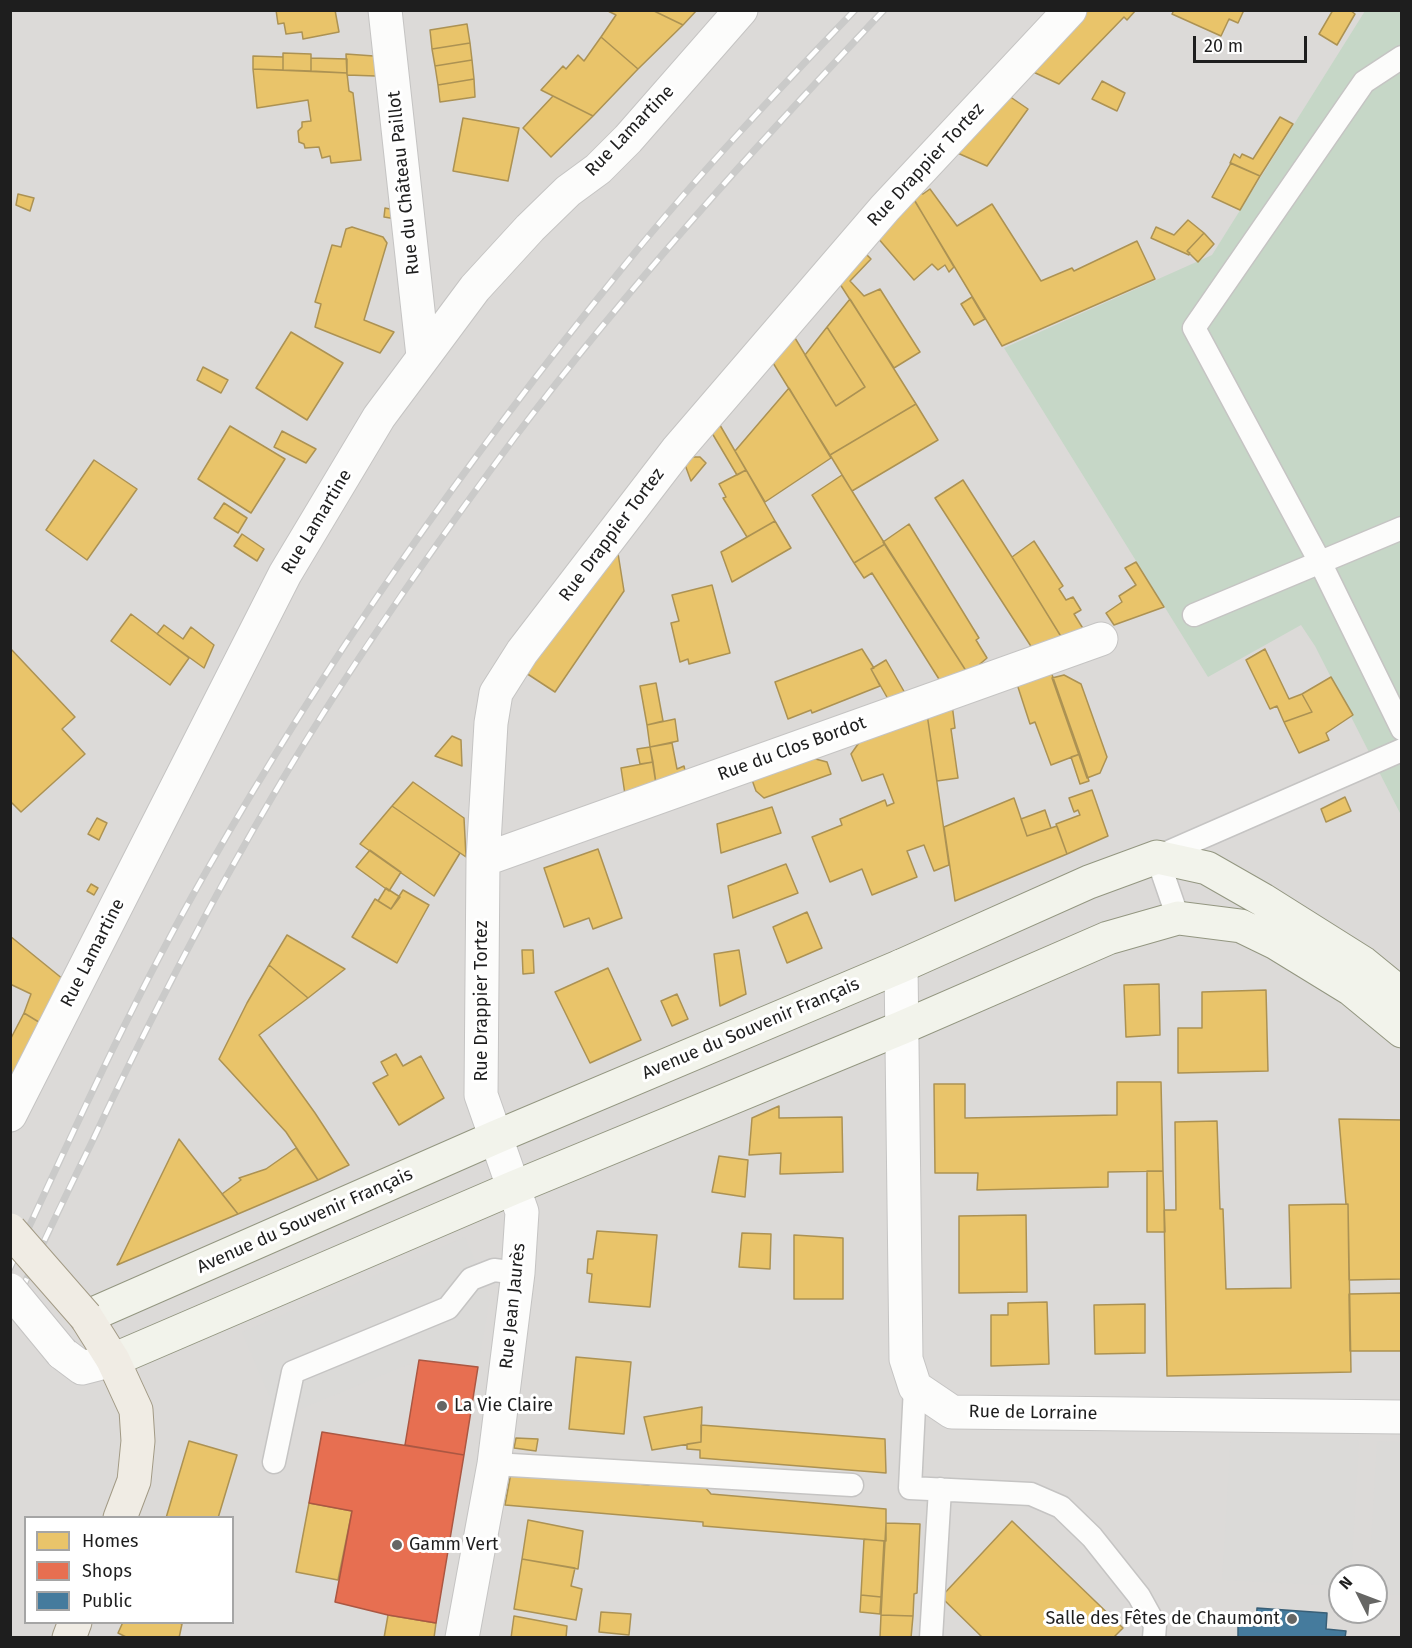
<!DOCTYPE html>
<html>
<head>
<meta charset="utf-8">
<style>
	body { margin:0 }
	#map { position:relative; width:1412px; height:1648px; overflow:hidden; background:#edebe7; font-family:"Fira Sans",sans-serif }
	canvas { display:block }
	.frame { position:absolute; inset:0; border:12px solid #1e1e1e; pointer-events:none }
	.legend { position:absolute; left:24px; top:1516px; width:210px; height:108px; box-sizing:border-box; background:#fff; border:2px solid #a5a5a5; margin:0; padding:8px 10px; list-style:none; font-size:18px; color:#1e1e1e }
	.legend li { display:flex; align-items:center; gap:12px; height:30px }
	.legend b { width:30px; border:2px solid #a5a5a5 }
	.north { position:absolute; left:1328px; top:1564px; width:60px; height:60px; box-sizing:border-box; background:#fff; border:2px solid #a5a5a5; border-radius:50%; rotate:312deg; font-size:16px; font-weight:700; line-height:24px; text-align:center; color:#1e1e1e }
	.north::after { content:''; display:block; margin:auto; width:21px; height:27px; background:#666664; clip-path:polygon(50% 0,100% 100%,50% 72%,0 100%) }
	.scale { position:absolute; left:1193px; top:36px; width:114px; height:27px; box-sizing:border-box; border:3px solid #1e1e1e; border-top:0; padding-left:8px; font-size:18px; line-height:21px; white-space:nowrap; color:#1e1e1e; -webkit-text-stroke:4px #fff; paint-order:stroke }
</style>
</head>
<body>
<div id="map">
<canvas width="1412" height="1648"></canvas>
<div class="frame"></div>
<ul class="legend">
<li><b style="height:16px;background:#e9c46a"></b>Homes</li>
<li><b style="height:16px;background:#e76f51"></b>Shops</li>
<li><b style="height:16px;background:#457b9d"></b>Public</li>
</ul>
<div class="north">N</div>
<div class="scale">20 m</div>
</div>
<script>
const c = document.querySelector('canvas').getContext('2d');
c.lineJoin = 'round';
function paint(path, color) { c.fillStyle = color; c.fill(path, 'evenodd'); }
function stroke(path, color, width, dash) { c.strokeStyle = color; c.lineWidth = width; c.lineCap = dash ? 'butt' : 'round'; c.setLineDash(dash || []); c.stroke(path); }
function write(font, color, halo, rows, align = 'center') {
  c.font = font + ' "Fira Sans",sans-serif'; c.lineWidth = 6; c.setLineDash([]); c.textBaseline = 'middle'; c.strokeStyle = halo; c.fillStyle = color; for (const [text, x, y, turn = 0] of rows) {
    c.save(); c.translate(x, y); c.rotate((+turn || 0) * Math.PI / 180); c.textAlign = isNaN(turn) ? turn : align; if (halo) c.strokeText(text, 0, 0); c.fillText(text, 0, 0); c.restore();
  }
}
const residential = new Path2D(`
	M11,11H1401V1637L11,1638ZM26,1518H232V1622H26ZM1340,1576H1376V1612H1340Z`);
const religious = new Path2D(`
	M465,1237L490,1299L478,1367L419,1360L279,1418L242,1332Z
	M1231,1434L1359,1441L1351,1576H1340V1586L1222,1580Z
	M1377,1441L1401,1442V1595L1376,1594V1576H1369Z`);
const cemetery = new Path2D(`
	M1365,11H1401V815L1315,646L1301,625L1208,677L1004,348L1212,255Z`);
const homes = new Path2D(`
	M276,10H335L339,32L303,39L302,32L286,34L284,23L278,24Z
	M606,10H652L683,25L638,69L601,37L616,15Z
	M652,10H697L683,25Z
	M1088,10H1136L1127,20L1124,17L1059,84L1029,70Z
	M1174,10H1244L1238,23L1229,19L1221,36L1172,14Z
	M1333,10H1350L1355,14L1337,45L1319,34Z
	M467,24L470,43L432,49L430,30Z
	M601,37L638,69L593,116L541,90L563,66L566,69L578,55L584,61Z
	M470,43L472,60L435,66L432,49Z
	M283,53L311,54V71L283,70Z
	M346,54L374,56L376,76L347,75Z
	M253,56L283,57V70L253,69Z
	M311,58L347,59V73L311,71Z
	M472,60L474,79L438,85L435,66Z
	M253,69L347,73L349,91L353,93L361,160L331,163L330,156L322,158L319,147L305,148L304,144L299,142L298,131L302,127V122L311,121L308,100L257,108Z
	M474,79L475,97L440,102L438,85Z
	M1102,81L1125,93L1117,111L1092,99Z
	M1006,94L1028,109L987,166L953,151Z
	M553,96L593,116L551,157L523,128Z
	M1280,117L1293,124L1260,176L1230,163L1234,154L1240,158L1242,154L1253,159Z
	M463,118L519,128L508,181L453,171Z
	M1231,163L1260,176L1240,210L1212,197Z
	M930,189L957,226L992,204L1041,281L1072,268L1074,271L1137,241L1155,279L1002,346L913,198L920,193L923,194Z
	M18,194L34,198L30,211L16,205Z
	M912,196L954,267L949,272L945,265L938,270L932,264L914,280L877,237Z
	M385,208L395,210L396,219L384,217Z
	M1188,220L1204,233L1187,251L1190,253L1189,255L1151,238L1156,227L1174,235Z
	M352,227L383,237L387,243L364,320L394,332L380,353L315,327L321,304L315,302L332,245L341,247L346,229Z
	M1204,233L1214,244L1198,262L1187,251Z
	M863,251L871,259L850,281L864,296L880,289L920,352L894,368L838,281Z
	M972,297L985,319L974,325L961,304Z
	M850,299L916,404L830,455L770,358L792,333L836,406L865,387L827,327Z
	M827,327L865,387L836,406L805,355Z
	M291,332L343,363L307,420L256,388Z
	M203,367L228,380L221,393L197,380Z
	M789,388L831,458L765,502L735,451Z
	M916,404L938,440L852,491L830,455Z
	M717,420L746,470L737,475L709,428Z
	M230,426L285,459L251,513L198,479Z
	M282,431L316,449L306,463L274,447Z
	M687,457H700L706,463L691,481L684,462Z
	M94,460L137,489L87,560L46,530Z
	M746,470L775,521L747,537L723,498L726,497L719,484Z
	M842,475L885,544L854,563L812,495Z
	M963,480L1012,557L1065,643L1036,654L935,498Z
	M224,503L247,518L238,533L214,518Z
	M775,521L791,548L732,582L721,552Z
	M909,524L979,638L976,640L987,658L980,664L984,673L970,677L883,542Z
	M242,534L264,549L257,561L234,546Z
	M1034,541L1063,586L1059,589L1066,600L1073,597L1081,610L1074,614L1087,635L1065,643L1012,557Z
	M885,544L970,677L944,687L872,573L864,578L854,563Z
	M617,547L624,591L555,692L526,673Z
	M1136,562L1164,607L1114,625L1106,613L1122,602L1119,596L1136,585L1125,568Z
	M712,585L730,653L689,664L688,659L680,662L671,623L679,621L672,595Z
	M131,614L189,658L170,685L111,641Z
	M164,625L183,639L191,627L214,645L204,668L157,634Z
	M10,648L75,717L62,729L85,754L21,812L10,801Z
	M862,649L874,668L871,669L880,686L812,713L811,710L788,719L775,682Z
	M1265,649L1289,699L1302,694L1312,712L1284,722L1277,706L1270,709L1246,660Z
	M886,660L909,700L892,706L871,669Z
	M1050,669L1080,754L1051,765L1035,722L1030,724L1016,681Z
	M1064,675L1081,684L1107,757L1100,773L1087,778L1052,678Z
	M1331,677L1353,715L1326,733L1329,740L1299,753L1284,722L1312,712L1302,694Z
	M656,683L663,721L647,725L640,686Z
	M952,704L955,728L951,729L958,778L937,781L927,714Z
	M927,714L949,865L934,871L924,845L907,851L917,877L872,895L862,869L830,882L812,837L842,825L840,819L885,800L887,806L894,803L883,774L862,781L851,754L863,737Z
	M675,719L678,741L650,747L647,725Z
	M452,736L461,740L462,766L435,756Z
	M672,743L677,769L684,766L687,780L657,790L650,747Z
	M650,747L653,762L640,764L637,749Z
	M1080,754L1089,781L1080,784L1071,757Z
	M808,757L827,762L831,774L764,798L756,791L751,777Z
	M653,762L657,790L626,801L621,768Z
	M413,782L464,818L466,857L392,806Z
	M1092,790L1108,836L1067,854L1056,824L1080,815L1078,810L1074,812L1069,798Z
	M1345,797L1351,811L1326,822L1321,809Z
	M1014,798L1027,836L1057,826L1067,854L955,901L944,827Z
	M392,806L460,853L434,896L360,844Z
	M772,807L781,833L721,853L717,824Z
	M1045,810L1051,828L1027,836L1021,819Z
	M97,818L107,823L99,840L88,834Z
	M598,849L622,918L593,929L589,918L564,927L544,868Z
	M370,850L401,872L389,891L356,867Z
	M786,864L798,893L733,918L728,886Z
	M91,884L98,888L94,895L87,891Z
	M386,888L400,897L391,909L378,901Z
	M403,890L429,905L397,963L352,937L375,899L391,909Z
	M807,912L822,948L787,963L773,927Z
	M287,935L345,969L308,998L269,965Z
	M10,936L69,984L47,1027L24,1013L31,994L10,984Z
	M522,950H533L534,973L523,974Z
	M739,950L746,994L720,1006L714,954Z
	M269,965L308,998L259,1035L315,1113L349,1165L318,1180L286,1132L219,1059L247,1003Z
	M608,968L641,1040L590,1063L555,992Z
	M1159,984L1160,1035L1126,1037L1124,985Z
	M1266,990L1268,1071L1178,1073V1028H1202V992Z
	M677,994L688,1019L672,1026L661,1001Z
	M24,1013L47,1027L10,1098V1040Z
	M396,1054L403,1066L421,1056L444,1098L399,1125L373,1083L388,1075L381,1062Z
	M1117,1082H1161L1163,1171L1108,1172V1187L977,1190L978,1173H935L934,1084H965V1118L1117,1115Z
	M779,1106V1118L842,1117L843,1172L780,1174L781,1153L749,1155L752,1118Z
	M1339,1119L1402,1120V1279L1349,1280L1348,1204H1346Z
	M1217,1121L1220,1209H1223L1226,1289L1291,1288L1289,1205L1348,1204L1351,1372L1167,1376L1164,1210H1176L1175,1122Z
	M179,1139L238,1214L117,1265L119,1262Z
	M296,1148L318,1180L238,1214L222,1194L241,1180L239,1178L266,1169Z
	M719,1156L748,1160L745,1197L712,1192Z
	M1147,1171H1163L1165,1232H1147Z
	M1026,1215L1027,1292L959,1293V1216Z
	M597,1231L657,1235L650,1307L589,1302L592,1274L587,1273L588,1259H593Z
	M742,1233L771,1234L770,1269L739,1267Z
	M794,1235L843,1238V1299H794Z
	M1402,1293V1351H1350L1349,1294Z
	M1047,1302L1049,1364L991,1366V1315H1008V1303Z
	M1145,1304V1353L1095,1354L1094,1305Z
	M576,1357L631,1362L624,1434L569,1429Z
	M702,1407L701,1442L652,1450L644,1417Z
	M701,1425L885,1439L886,1473L700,1458V1450L687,1449V1444L701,1442Z
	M516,1438L538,1439L536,1451L514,1448Z
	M189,1441L237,1455L218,1518H166Z
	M511,1473L649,1485L658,1476L700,1481L711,1494L886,1509V1541L703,1526V1522L505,1505Z
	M309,1503L352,1511L338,1580L296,1572Z
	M528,1520L583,1531L578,1569L522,1559Z
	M1012,1521L1123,1628L1113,1638H983L941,1597Z
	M886,1523L920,1524L917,1593L914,1594L913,1616L881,1615Z
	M864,1539L884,1541L881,1597L861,1595Z
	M522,1559L575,1568L571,1586L582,1589L576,1620L514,1609Z
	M861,1595L881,1597L880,1614L860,1612Z
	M601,1612L631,1614L629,1635L599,1632Z
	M388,1615L436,1623L434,1638H384Z
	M881,1615L913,1616L911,1638H880Z
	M514,1616L567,1626L566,1638H511Z
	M123,1622H177L182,1624L179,1638H128L118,1633Z`);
const shops = new Path2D(`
	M419,1360L478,1367L464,1455L405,1445Z
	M322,1432L464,1455L436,1623L388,1615L335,1602L352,1511L309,1503Z`);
const public = new Path2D(`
	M1257,1608L1327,1613L1326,1629L1346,1631L1345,1638H1238V1625L1256,1626Z`);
const lane = new Path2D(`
	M1402,57L1364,82L1194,328L1320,562L1402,729
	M1194,615L1402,528
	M1178,918L1157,857L1402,750
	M915,1387L910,1488L1031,1494L1061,1507L1092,1537L1139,1596L1155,1625L1154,1638
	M274,1462L293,1372L448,1308L471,1279L494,1270L518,1273
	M494,1464L852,1485
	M931,1638L940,1489`);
const street = new Path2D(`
	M385,10L423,356
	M483,860L1101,639
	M901,966L906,1359L915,1387L952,1412L1402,1417
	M10,1115L285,574L379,417L475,288L530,228L568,191L598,169L628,139L741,10
	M62,1353L82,1368L113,1360
	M462,1638L494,1464L518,1273L522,1212L481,1095L483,860L491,723L496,693L522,652L677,450L885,208L1070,10`);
const secondary = new Path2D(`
	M86,1317L496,1137L901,966L1089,882L1157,857L1207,868L1263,900L1363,963L1402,995
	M113,1360L513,1188L901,1028L1108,938L1178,918L1241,926L1276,943L1351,989L1402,1031`);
const primary = new Path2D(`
	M86,1317L113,1360L136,1410L138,1441L134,1481L120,1518
	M69,1638L75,1622`);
const rail = new Path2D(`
	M10,1268C72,1134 133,999 207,870C328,657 469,456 624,266C696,177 775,93 855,10
	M10,1317C35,1258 63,1201 91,1144C146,1027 205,911 271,799C344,674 428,554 515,437C628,287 755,147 884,10`);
const streetBridge = new Path2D(`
	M10,1290L62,1353`);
const primaryBridge = new Path2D(`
	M10,1230L86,1317`);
const markers = [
	[442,1406,6,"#666664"],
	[397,1545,6,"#666664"],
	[1292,1619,6,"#666664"]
];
const streetNames = [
	["Rue Lamartine",630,131,-46],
	["Rue Drappier Tortez",926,165,-47],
	["Rue du Château Paillot",404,183,-96],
	["Rue Lamartine",317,522,-59],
	["Rue Drappier Tortez",612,535,-53],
	["Rue du Clos Bordot",792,749,-20],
	["Rue Lamartine",93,953,-63],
	["Rue Drappier Tortez",482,1001,-90],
	["Avenue du Souvenir Français",751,1029,-23],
	["Avenue du Souvenir Français",305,1221,-24],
	["Rue Jean Jaurès",513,1306,-84],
	["Rue de Lorraine",1033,1413,1]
];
const poiNames = [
	["La Vie Claire",454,1406],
	["Gamm Vert",409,1545],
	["Salle des Fêtes de Chaumont",1280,1619,"right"]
];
paint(residential, '#dcdad8');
paint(religious, '#dbdad8');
paint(cemetery, '#c6d7c7');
paint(homes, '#e9c46a');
stroke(homes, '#ac9253', 1.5);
paint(shops, '#e76f51');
stroke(shops, '#ab5742', 1.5);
paint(public, '#457b9d');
stroke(public, '#395f77', 1.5);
stroke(lane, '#c5c4c3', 25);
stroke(street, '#c5c4c3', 35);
stroke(secondary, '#939680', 35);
stroke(primary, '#a29a85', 35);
stroke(lane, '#fcfcfb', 22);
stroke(street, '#fcfcfb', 33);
stroke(secondary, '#f2f3eb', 33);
stroke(primary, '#f0ece4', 33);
stroke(rail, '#cacac9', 7);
stroke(rail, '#fff', 4.5, [14]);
stroke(streetBridge, '#c5c4c3', 35, []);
stroke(primaryBridge, '#a29a85', 35, []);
stroke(streetBridge, '#fcfcfb', 33);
stroke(primaryBridge, '#f0ece4', 33);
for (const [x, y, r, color] of markers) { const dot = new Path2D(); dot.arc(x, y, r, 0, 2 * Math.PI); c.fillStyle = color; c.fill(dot); stroke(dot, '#fff', 2); }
write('18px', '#1e1e1e', '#fff', streetNames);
write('18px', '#1e1e1e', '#fff', poiNames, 'left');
</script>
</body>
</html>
